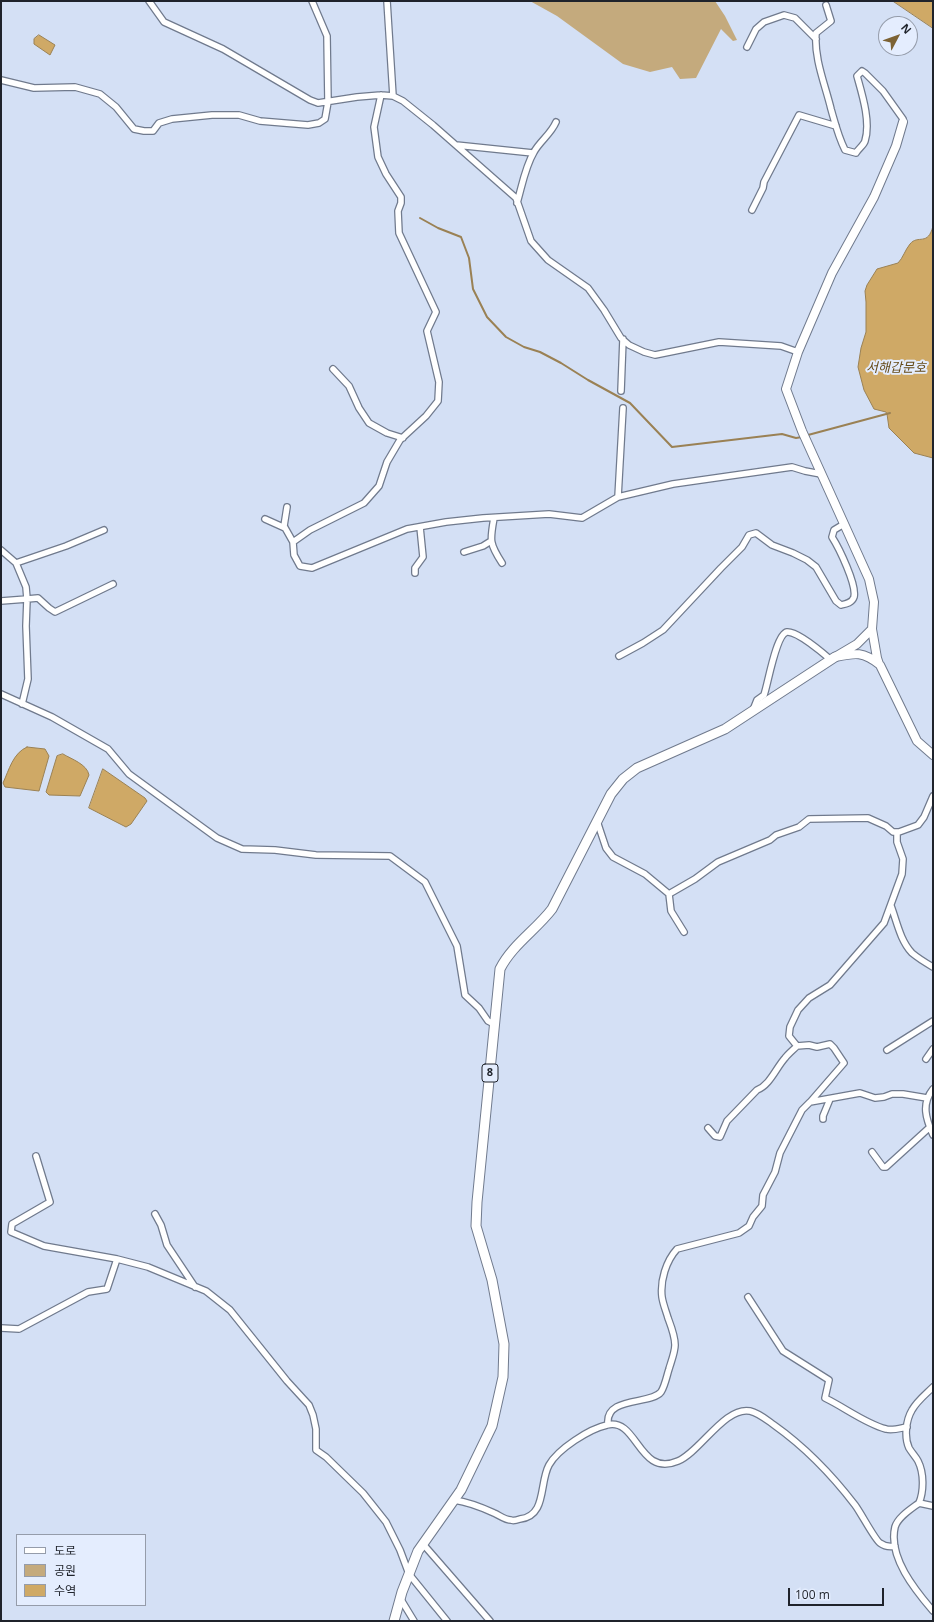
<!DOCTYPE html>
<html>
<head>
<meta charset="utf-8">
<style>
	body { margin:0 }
	#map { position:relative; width:934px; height:1622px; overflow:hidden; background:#d4e0f5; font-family:"Open Sans","Noto Sans KR",sans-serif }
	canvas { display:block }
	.frame { position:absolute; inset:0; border:2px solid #1f232b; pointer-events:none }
	.legend { position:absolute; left:16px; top:1534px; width:130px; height:72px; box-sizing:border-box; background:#e4edfe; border:1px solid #959caa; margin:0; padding:5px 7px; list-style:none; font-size:12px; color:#1f232b }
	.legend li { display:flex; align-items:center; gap:8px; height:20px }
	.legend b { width:20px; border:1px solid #959caa }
	.north { position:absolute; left:878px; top:16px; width:40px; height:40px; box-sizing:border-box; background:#e4edfe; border:1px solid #959caa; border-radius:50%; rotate:49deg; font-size:11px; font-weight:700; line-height:16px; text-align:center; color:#1f232b }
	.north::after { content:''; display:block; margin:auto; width:14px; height:18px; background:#7c6234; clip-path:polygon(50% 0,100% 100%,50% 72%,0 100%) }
	.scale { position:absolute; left:788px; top:1588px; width:96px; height:18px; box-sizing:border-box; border:2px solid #1f232b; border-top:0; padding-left:5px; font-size:12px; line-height:14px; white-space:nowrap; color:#1f232b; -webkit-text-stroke:3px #e4edfe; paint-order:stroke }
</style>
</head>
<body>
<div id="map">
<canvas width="934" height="1622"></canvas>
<div class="frame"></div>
<ul class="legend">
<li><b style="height:5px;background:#fff"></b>도로</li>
<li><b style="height:11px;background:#c4aa7d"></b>공원</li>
<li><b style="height:11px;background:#cfa966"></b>수역</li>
</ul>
<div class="north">N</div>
<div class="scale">100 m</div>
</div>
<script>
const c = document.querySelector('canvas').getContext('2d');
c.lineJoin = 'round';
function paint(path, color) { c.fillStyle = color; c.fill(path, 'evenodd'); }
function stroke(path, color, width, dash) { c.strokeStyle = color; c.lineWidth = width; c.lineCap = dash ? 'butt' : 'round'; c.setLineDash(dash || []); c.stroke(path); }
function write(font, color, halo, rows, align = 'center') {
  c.font = font + ' "Open Sans","Noto Sans KR",sans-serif'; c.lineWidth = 4; c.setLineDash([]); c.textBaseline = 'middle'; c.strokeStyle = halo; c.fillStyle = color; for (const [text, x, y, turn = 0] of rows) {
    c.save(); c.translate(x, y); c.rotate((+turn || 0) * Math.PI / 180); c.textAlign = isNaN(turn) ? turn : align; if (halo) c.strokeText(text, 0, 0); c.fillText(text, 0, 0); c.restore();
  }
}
const green = new Path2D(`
	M530,1H715L725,16L737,40L733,41L721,29L696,78L680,79L672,67L650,72L623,64L557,16Z`);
const water = new Path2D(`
	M893,1H933V28Z
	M39,35L55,45L50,55L34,44V39Z
	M933,226V458L914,453L889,428L887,414L886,412L874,409L864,390L858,367L861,348L866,332V302L865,291L867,285L877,269L898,263C903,258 905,250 910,244C918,234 928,247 933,226Z
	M27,747L45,749L49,756L39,791L5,787L3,783C9,770 13,753 27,747Z
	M63,754C71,759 87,764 89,775L80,796L49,795L46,792L57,756Z
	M103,769L145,798L147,801L131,824L126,827L89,808Z`);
const stream = new Path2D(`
	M420,218L438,228L461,237L469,258L473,289L487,317L506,337L524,347L540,352L561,363L588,380L630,403L672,447L782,434L796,438L802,437
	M808,435L890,413`);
const street = new Path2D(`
	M149,1L164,22L223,49L310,100L318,103L357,97L381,95L393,96L403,101L433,125L516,198L531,241L548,260L588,288L604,310L621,338L629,345L644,352L655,355L719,342L781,346L798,352
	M387,1L393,96
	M826,5L831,21L816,33C814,59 825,84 831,109C835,123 838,136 845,150L856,153C858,149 864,145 865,141C871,122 862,94 857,76L862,71L865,73L883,91L903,119V122
	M747,47L756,29L764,22L784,15L795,18L816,39
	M1,80L34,88L75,87L100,94L116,107L134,129L144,131H153L159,123L172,119L212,115H239L260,121L308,125L319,123L325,119L328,102L327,36L312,1
	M456,145L533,153
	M517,203C522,186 525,167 534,152C540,141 551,134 556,122
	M752,210L763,188L764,182L799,115L836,126
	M333,369L349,386L359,408L369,423L387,433L403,438
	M621,391L623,339
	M618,497L673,484L792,467L805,471L821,474
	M287,507L284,526L293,542L294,555L300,566L312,568L407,529L446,522L483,518L549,514L582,518L618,497L623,408
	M494,518C490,540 489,543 502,563
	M265,519L285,528
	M293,542L310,530L364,503L379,486L387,462L400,440L426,416L438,401L439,382L427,331L436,312L399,233L398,211L401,203V197L386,174L378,157L374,127L381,95
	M1,550L16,563L66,546L104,530
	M464,552L483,546L491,541
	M16,563L26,587L27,599L38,598L49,608L55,612L113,584
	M415,573V568L423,557L420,527
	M1,601L27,599L26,626L28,679L22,704
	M619,656L643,643L663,630L721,568L742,547L749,535L756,533L772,545L793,553L807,560L816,567L836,601L841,605C846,604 852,603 854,597C857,585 839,548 832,537L834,530L844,524
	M1,694L52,717L108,749L129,774L217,838L242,849L275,850L316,855L390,856L425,882L457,946L465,995L479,1008L488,1021L494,1024
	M753,710L757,700L764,695C768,684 776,634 787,632C797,631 823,653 831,660
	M597,821L606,848L613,857L645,874L669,894L671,911L684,932
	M669,894L695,879L718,862L770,840L776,835L799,827L809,819L868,818L886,826L893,832H899L918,825L924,817L933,796
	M891,906C897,922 900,940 912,953C918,958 926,963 933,967
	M797,1046L809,1045L817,1047L830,1044L834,1048L844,1063L811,1101
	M887,1050L933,1021
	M926,1059L933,1049
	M933,1089C921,1104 926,1119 933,1135
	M823,1119V1116L830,1099
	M708,1128L715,1136L720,1137L727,1121L757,1090C770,1085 776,1068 785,1058C788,1054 793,1050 797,1046L789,1036L790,1027L798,1010L809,998L830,985L884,923L902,874L903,859L897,842V832
	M872,1152L883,1167H886L930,1127
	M36,1156L50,1202L12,1224L11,1232L44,1246L117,1259L148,1267L206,1291L230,1310L287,1381L309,1405L313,1415L316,1429V1450L326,1457L363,1493L386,1522L400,1550L409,1574L447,1621
	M155,1214L161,1225L167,1245L195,1287
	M748,1297L783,1351L829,1380L825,1398C844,1407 866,1424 886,1429C892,1431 901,1428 907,1427
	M1,1328L19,1329L88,1292L107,1289L117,1259
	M933,1387C926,1394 917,1401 912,1410C906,1420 904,1437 909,1448C912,1453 916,1457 918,1461C924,1473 924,1491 919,1503C911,1509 898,1517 895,1527C888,1557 915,1590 933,1611
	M608,1424C605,1396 651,1405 661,1392C665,1386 667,1375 669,1369C671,1362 675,1352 675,1345C675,1336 671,1326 668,1318C666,1311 663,1304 662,1297C660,1281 666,1261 677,1249L739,1233L749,1226L753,1217L762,1206L763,1195L775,1172L780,1153L802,1110L810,1102L860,1093L875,1098L884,1097L892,1094H903L927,1098
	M454,1500C468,1502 481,1507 494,1513C499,1515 505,1520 511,1520C513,1521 517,1520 520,1519C547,1516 539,1483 549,1465C558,1449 589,1429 607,1425C638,1417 638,1478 678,1461C700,1452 725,1406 750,1411C759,1413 767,1420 774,1425C805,1447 832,1475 855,1505C861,1513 875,1540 880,1543C884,1546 890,1547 895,1546
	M919,1503L933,1506
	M423,1544L490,1621
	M400,1598L414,1621`);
const secondary = new Path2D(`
	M903,122L896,146L874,197L832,273L798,352L786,389L802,431L869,579L874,602L872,629L857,644L835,657C855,653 863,651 880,665L917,741L933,755
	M872,629L877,658L879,664`);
const primary = new Path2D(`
	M394,1621L402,1592L418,1551L461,1490L492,1426L503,1377L504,1344L492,1280L476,1226L477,1202L500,969C512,945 536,930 552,909L611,794L623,779L637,768L725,729L835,657`);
const shields = [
	[490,1073,16]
];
const shieldNames = [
	["8",490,1073]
];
const waterNames = [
	["서해갑문호",896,368]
];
paint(green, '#c4aa7d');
paint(water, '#cfa966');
stroke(water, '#9a8154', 1);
stroke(stream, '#9a8154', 2);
stroke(street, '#707a8d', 8);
stroke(secondary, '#707a8d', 10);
stroke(primary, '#707a8d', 11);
stroke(street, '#fff', 5.5);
stroke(secondary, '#fff', 8);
stroke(primary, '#fff', 9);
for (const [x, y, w] of shields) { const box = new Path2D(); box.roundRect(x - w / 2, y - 9, w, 18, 3); c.fillStyle = '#e4edfe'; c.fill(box); stroke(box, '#1f232b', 1); }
write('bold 11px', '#1f232b', null, shieldNames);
write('italic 13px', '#654a17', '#e4edfe', waterNames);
</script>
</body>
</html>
